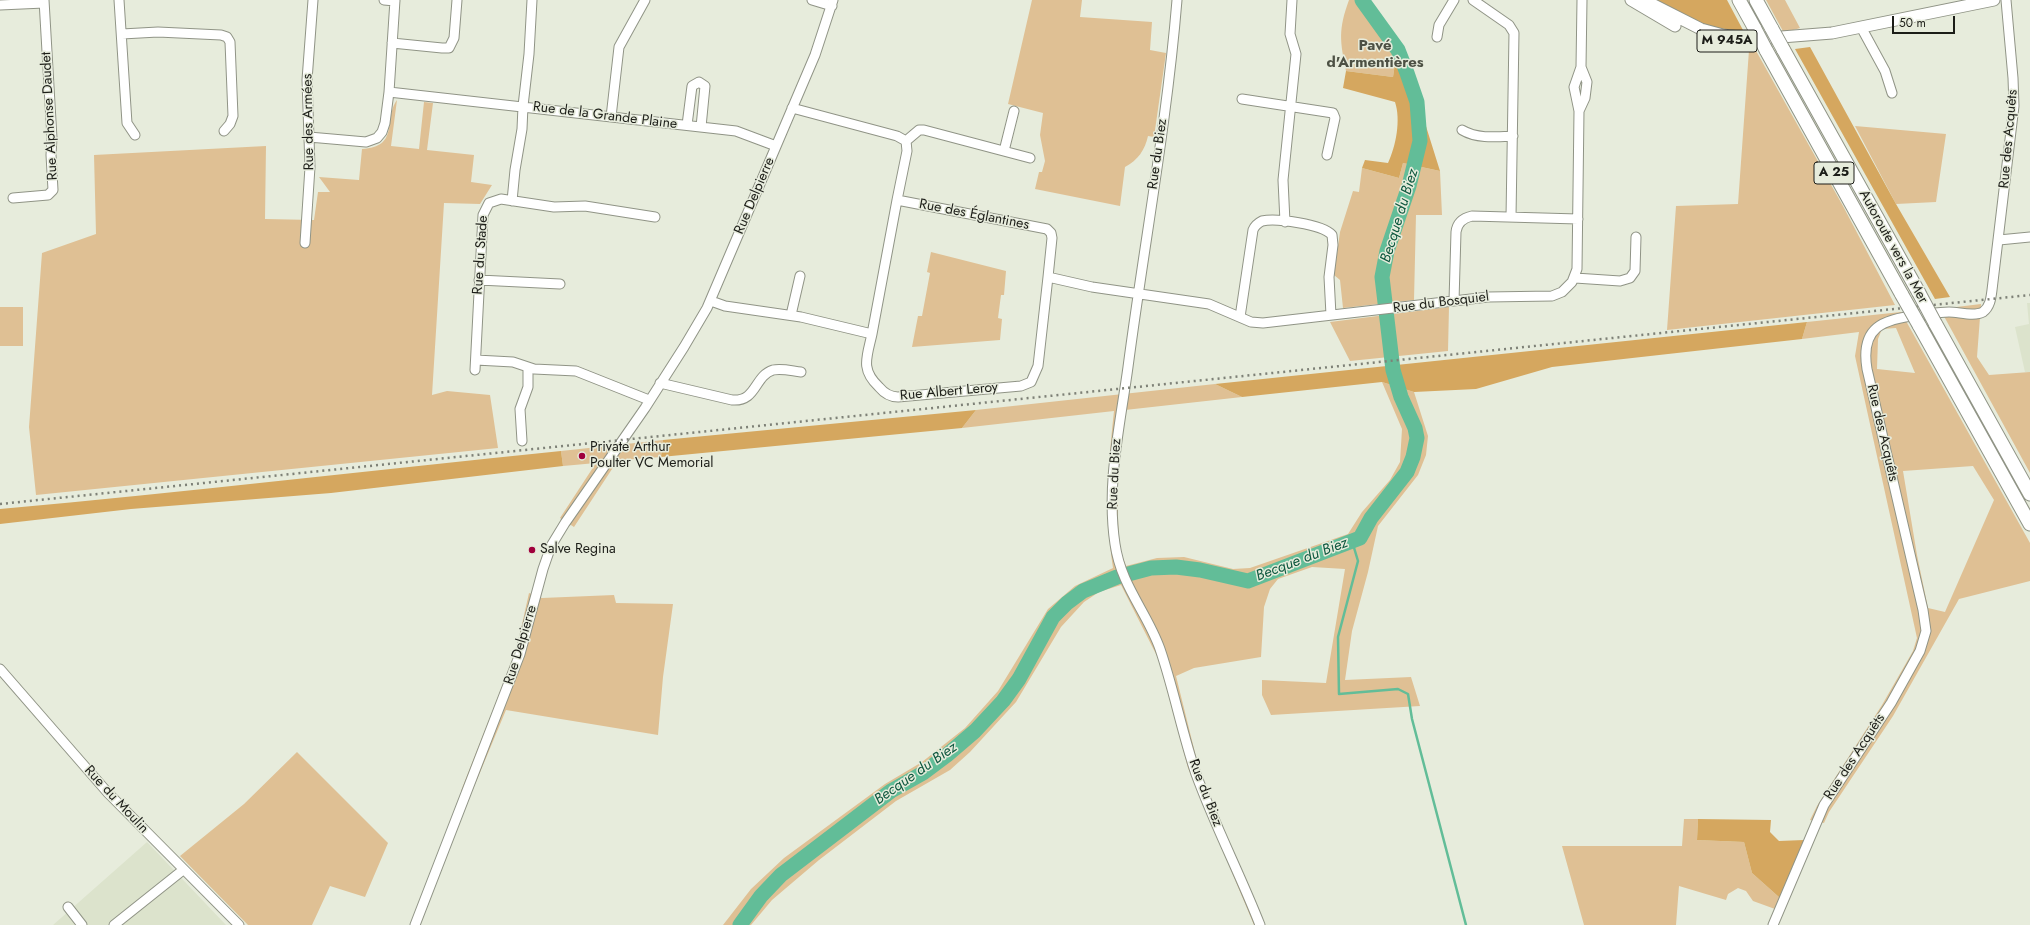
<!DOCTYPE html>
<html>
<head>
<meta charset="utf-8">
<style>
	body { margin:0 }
	#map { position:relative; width:2030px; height:925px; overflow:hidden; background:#e7ecdc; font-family:Jost,sans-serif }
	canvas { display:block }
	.scale { position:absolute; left:1892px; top:16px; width:63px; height:18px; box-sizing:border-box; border:2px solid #1c1d18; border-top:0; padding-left:5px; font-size:12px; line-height:14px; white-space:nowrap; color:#1c1d18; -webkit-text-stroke:3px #e7ecdc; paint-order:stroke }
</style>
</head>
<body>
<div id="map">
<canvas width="2030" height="925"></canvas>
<div class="scale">50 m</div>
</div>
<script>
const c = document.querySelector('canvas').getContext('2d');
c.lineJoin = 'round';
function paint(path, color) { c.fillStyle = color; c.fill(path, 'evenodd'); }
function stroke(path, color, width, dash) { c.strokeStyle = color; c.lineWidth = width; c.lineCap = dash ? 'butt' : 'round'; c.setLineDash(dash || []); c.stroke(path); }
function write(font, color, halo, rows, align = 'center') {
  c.font = font + ' Jost,sans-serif'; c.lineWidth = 3; c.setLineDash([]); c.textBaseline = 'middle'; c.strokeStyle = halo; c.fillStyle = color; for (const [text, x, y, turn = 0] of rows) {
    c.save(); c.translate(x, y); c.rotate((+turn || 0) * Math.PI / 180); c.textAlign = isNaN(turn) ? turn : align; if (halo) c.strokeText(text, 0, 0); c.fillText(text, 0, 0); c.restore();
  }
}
const built = new Path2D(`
	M2027,303H2030V372H2025L2015,327L2029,324Z
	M147,842L226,925H53Z`);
const green = new Path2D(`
	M1032,0H1082L1080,17L1152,22L1150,50L1166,53L1154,137L1148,136C1145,150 1138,160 1125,167L1120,206L1035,189L1039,172H1042L1045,161L1040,135L1043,113L1008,104Z
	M1349,0H1370L1398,43L1393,77L1346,71C1340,41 1338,30 1349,0Z
	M1766,0H1785L1800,28L1784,33Z
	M1755,49L1843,206L1895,305L1667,330L1676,206L1738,204L1749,50Z
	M397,100L391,146L419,149L424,102L433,103L427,150L474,155L471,182L492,185L480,204L444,203L432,395L447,391L490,395L498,448L36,495L29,427L42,253L96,234L94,155L266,146L265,219L314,220L318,192H330L319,177L359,180L362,149C400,147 383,119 397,100Z
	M1855,126L1946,134L1936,202L1896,204Z
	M1403,163L1440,171L1442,215H1416L1414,300L1343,308L1340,280L1334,275L1340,232L1353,191L1359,192L1362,168L1399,178Z
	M931,252L1006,271L1004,295H1001L998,318L1002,319L1000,340L912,347L918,316H922L930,273L927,272Z
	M1981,304L1977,357L1989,375L2030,372V473L1940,309Z
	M0,307H23V346H0Z
	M1449,307L1448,351L1350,361L1330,322Z
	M1901,312L2030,543V581L1959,599L1893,716L1829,812L1824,823L1810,820L1817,806L1882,705L1913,651L1917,638L1855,356L1859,332L1802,339L1807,322ZM1896,328L1915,373L1877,369L1878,339L1882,329ZM1973,466L1994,500L1945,612L1928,608L1917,555L1903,471Z
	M1382,382L1414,392L1428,436L1426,455L1418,475L1378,526L1368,572L1352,631L1345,680L1411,677L1420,706L1271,715L1262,695V680L1326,683L1345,569L1312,567L1278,579L1270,589L1264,607L1261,657L1194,668L1176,676L1200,773L1245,883L1265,925H1254L1188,768L1159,660L1121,585L1099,592L1084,602L1061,627L1016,702L970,752L950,770L896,801L819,860L772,900L751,925H723L751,889L784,858L885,784L922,762L965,728L998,691L1048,609L1075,586L1113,568C1105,513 1108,466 1114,411L962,428L976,410L1215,384L1242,397L1125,410L1118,468V517L1119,547L1126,566L1157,558L1184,557L1233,569L1250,568L1348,534L1362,512L1390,480L1400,462L1402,429Z
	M663,440L661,457L623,460L614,466L574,527L560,518L596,463L563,466L561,451Z
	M529,593L542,598L614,595L616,603L673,604L663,677L658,735L506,710L471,794L461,791L516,651Z
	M297,752L388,843L365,897L330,886L312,925H248L180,856L244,804Z
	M1684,819H1698L1697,840L1744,842L1752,873L1780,898L1775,909L1753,901L1746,891L1738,888L1728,894L1726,900L1679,886L1676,925H1584L1562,846H1682Z`);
const forest = new Path2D(`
	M1657,0H1727L1744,32L1706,26Z
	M1398,43L1404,56L1440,171L1403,163L1399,178L1362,168L1365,160L1388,163C1396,146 1401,120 1395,102L1343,88L1346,71L1393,77Z
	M1810,47L1896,204L1950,297L1935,299L1795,49Z
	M1807,322L1802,339L1552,367L1476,389L1414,392L1382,382L1242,397L1215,384Z
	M976,410L962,428L661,457L663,440Z
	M561,451L563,466L331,493L131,509L0,524V509C187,492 374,470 561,451Z
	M1698,819L1771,820L1770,832L1779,841L1804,840L1780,898L1752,873L1744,842L1697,840Z`);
const stream = new Path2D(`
	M1352,541L1358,561L1338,637L1339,694L1398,689L1408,694L1412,719L1466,925`);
const river = new Path2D(`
	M740,925L761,896L781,875L891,791L923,773L947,755L975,731L1003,701L1019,679L1053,617L1067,603L1083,591L1117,577L1151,568L1176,567L1200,570L1248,581L1360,538L1371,518L1407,472L1413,457L1417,438L1415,428L1401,397L1393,370L1382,277L1387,251L1409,186L1420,141L1417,102L1407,73L1398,50L1362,0`);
const minor = new Path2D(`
	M119,0L127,123L135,135
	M384,0L395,1
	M812,0L832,6
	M1177,0C1167,123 1144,245 1128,367C1120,426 1106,484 1115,544C1121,586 1147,612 1160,649C1174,690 1182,733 1196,774C1215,826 1240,874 1260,925
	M1473,0L1509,25L1514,33L1511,217
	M0,5L44,3
	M1861,27L1885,71L1892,93
	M122,34L158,32L221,35L227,37L230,42L233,116L230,124L224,131
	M1437,37L1439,25L1454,0
	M392,43L442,48H449L454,38L457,0
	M389,92L736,131L776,146
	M1242,99L1333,113L1335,118L1327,155
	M792,108L897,136L906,141L919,130H924L1030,158
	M1579,111L1585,98L1587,82L1581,67L1582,0
	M611,117L619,47L645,0
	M687,125L692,86L699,82L705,86L701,127
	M1462,130C1477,139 1496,137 1513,136
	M309,137L366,142L377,138L382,132L385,123L389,92L395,0
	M1004,151L1014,111
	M13,198L48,195L53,190L51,155L52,138L44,0
	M897,200L907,151L906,141
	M512,201L515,170L522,129L523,106L529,54L532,0
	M1285,222L1283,180L1296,54L1290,34L1292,0
	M1999,240L2030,237
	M305,243L310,167L307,80L313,0
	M1575,278L1620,281L1630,278L1635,271L1636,237
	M479,280L560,284
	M711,301L725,306L801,317L872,334C867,357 860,369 879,387C884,393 890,397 898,397L1021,386L1031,382L1038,366L1048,277
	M1454,301L1456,232C1457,223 1463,218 1472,216L1578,219
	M791,315L800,276
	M1240,317L1253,230C1255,225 1258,223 1262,221C1276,218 1322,224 1332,235L1333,245L1329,277L1331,315
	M872,334L897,200L1047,229L1051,233L1052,238L1048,277L1092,287L1209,304L1251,322L1263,323L1488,297L1552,296L1562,292L1572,282L1577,269L1579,111L1574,87L1581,67
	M476,360L513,362L534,369L576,371L649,400
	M475,370L483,215L489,203L501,199L554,207L585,206L655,217
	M660,383L732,400C757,402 754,376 773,370C782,368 792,371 801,372
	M522,441L520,409L528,387V368
	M0,669L108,793L239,925
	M68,907L82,925
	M114,925L183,870
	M415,925L520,654L543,569L551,546L565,523L645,408L684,347L707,308L815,55L833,0
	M1773,925L1824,805L1891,703L1920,651L1926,631L1923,610L1867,369C1860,327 1883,319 1919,315C1929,314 1939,312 1949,312C1959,312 1974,317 1983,312C1990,307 1991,298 1992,290L2014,106L2013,78L2006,0`);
const major = new Path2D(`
	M1631,0L1675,26
	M1644,0L1701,29L1723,35L1756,39L1832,33L1994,0`);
const highway = new Path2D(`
	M1739,0L1755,29
	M1756,0L1772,29
	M1783,49L1919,293
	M1766,50L1902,295
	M1935,323L2030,494
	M1919,325L2030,524`);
const rail = new Path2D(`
	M0,504L2030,295`);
const highwayBridge = new Path2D(`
	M1755,29L1766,50
	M1772,29L1783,49
	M1919,293L1935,323
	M1902,295L1919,325`);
const markers = [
	[582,456,4,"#a0003c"],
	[532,550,4,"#a0003c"]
];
const shields = [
	[1727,41,60],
	[1834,173,40]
];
const shieldNames = [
	["M 945A",1727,41],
	["A 25",1834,173]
];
const streetNames = [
	["Rue Alphonse Daudet",50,116,-93],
	["Rue de la Grande Plaine",605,116,7],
	["Rue des Armées",309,122,-91],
	["Rue des Acquêts",2009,139,-85],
	["Rue du Biez",1158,154,-82],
	["Rue Delpierre",755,196,-67],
	["Rue des Églantines",974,215,11],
	["Autoroute vers la Mer",1893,247,61],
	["Rue du Stade",481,255,-86],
	["Rue du Bosquiel",1441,303,-7],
	["Rue Albert Leroy",949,392,-5],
	["Rue des Acquêts",1882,433,77],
	["Rue du Biez",1115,474,-87],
	["Rue Delpierre",521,645,-73],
	["Rue des Acquêts",1855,757,-57],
	["Rue du Biez",1205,793,69],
	["Rue du Moulin",116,800,47]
];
const poiNames = [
	["Private Arthur",590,448],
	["Poulter VC Memorial",590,464],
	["Salve Regina",540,550]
];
const neighbourhoodNames = [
	["Pavé",1375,46],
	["d'Armentières",1375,63]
];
const waterNames = [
	["Becque du Biez",1400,216,-73],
	["Becque du Biez",1302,560,-21],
	["Becque du Biez",916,774,-35]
];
paint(built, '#dce3cc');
paint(green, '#dfc094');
paint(forest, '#d5a75f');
stroke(stream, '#62bd98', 2.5);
stroke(river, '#62bd98', 15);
stroke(minor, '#909486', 11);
stroke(major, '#909486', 13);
stroke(highway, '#909486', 15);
stroke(minor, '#fff', 9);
stroke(major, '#fff', 11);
stroke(highway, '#fff', 13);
stroke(rail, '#7e8177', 2.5, [2, 4]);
stroke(highwayBridge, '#909486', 15, []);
stroke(highwayBridge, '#fff', 13);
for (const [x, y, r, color] of markers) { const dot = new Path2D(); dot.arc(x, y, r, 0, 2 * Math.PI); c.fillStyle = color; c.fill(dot); stroke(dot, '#e7ecdc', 1.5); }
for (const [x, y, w] of shields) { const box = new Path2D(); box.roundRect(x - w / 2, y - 11, w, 22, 3); c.fillStyle = '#e7ecdc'; c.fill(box); stroke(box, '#1c1d18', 1); }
write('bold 13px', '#1c1d18', null, shieldNames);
write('14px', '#1c1d18', '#e7ecdc', streetNames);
write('14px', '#1c1d18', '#e7ecdc', poiNames, 'left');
write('bold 15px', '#4d5144', '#e7ecdc', neighbourhoodNames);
write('italic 15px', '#0e583f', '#e7ecdc', waterNames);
</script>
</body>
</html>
